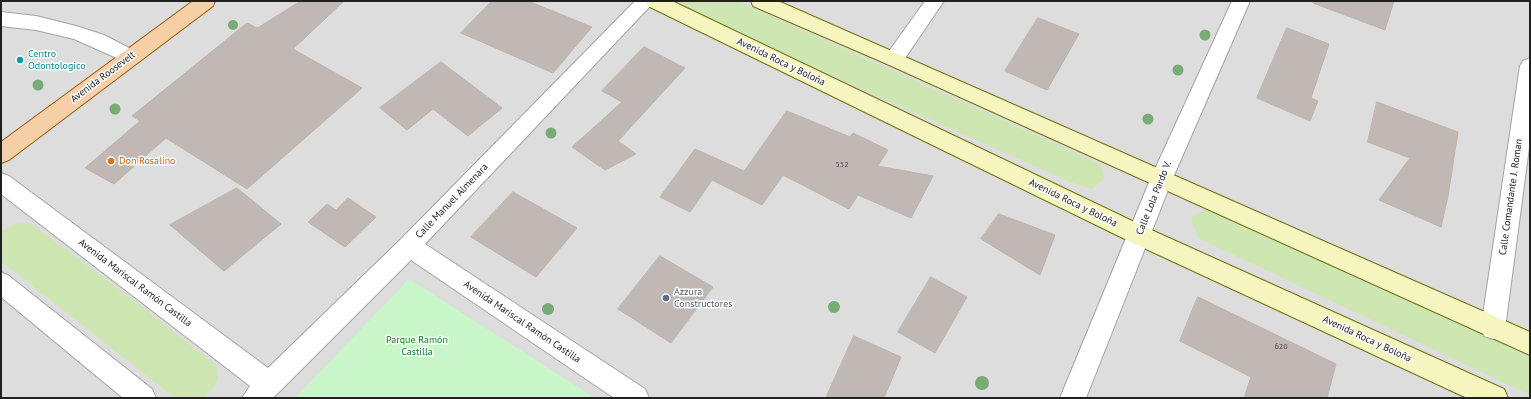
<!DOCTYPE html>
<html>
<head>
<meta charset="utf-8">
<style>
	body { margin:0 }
	#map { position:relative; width:1531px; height:399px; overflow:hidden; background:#f0ece7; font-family:"PT Sans",sans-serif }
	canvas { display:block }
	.frame { position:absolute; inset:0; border:2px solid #202020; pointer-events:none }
</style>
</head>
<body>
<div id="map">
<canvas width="1531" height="399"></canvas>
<div class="frame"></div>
</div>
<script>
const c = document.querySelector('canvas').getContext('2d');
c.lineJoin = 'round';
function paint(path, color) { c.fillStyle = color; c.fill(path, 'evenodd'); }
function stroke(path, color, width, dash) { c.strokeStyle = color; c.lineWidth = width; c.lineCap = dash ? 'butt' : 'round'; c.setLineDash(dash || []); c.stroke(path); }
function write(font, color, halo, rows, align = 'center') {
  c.font = font + ' "PT Sans",sans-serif'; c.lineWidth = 3; c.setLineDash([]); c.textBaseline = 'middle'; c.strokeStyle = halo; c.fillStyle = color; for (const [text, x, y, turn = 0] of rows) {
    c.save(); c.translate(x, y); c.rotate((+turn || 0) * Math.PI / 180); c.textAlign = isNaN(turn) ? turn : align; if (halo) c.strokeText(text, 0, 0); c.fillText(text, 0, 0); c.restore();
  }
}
const residential = new Path2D(`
	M1,1H1530V398H1Z`);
const grass = new Path2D(`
	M681,1H738L1089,159L1102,166L1104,179L1092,189L1070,182L681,8Z
	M1209,208L1530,357V395L1198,238L1191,217Z
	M18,223H30L115,286L216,365C221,381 215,387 203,398H175L1,261V231Z`);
const park = new Path2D(`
	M409,279L595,398H295Z`);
const building = new Path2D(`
	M301,1H344L293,49L362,88L247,189L166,138L114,184L85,168L140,121L132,116L247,23L257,28Z
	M492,1H528L592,27L553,73L461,33Z
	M1314,1H1394L1385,30L1313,3Z
	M1038,18L1079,34L1047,90L1005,71Z
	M1287,28L1329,44L1311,98L1318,101L1310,121L1257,98Z
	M644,47L685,68L618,141L636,154L605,170L572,147L622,102L602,91Z
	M441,62L502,108L468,136L433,109L407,130L380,108Z
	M1377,102L1458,132L1448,196L1441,227L1379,200L1410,158L1368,142Z
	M787,111L850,137L853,133L888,150L878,166L933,176L911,218L858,195L849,209L783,175L762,205L712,180L690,212L660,197L695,149L744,171Z
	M237,188L281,224L224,271L170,225Z
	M513,192L577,228L536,277L471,237Z
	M348,198L376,217L345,247L308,222L327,204L336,210Z
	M999,214L1055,235L1040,275L981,239Z
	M660,256L713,287L671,343L618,309Z
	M931,277L967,297L935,353L898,332Z
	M1198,297L1336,364L1327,398H1244L1251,377L1180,341Z
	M854,336L901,357L884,398H826Z`);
const minor = new Path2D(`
	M635,1H655L425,244L645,389L649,398H614L411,260L273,398H242L250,386L1,194V173L9,176L268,368L401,239Z
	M925,1H944L901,64L894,66L887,64L884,59L887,54Z
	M1232,1H1250L1172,180L1086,398H1060L1150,180Z
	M1,12L36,16L76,26L104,35L137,52L140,57L137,62L130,64L74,39L36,30L1,26Z
	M1530,58V140L1505,328L1502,336L1493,339L1484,336L1481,328L1520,66L1523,61Z
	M1,272L9,276L152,389L156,398H123L1,297Z`);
const secondary = new Path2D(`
	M646,1H672L1147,228L1504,389L1508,398H1467L1131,242L648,6Z
	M751,1H778L1530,332V355L887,64L753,6Z`);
const primary = new Path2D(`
	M193,1H215L213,6L9,160L1,163V142Z`);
const trees = [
	[233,25,5],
	[1205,35,5.5],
	[1178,70,5.5],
	[38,85,5.5],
	[115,109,5.5],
	[1148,119,5.5],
	[551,133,5.5],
	[834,307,6],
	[548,309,6],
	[982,383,7]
];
const markers = [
	[20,60,4,"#0f9aa8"],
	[111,161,4,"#e8710a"],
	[666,298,4,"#5c6f8a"]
];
const numberNames = [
	["552",842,165],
	["620",1281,347]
];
const cultureNames = [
	["Centro",28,54],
	["Odontologico",28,66]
];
const streetNames = [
	["Avenida Roca y Boloña",781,62,26],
	["Avenida Roosevelt",103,77,-37],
	["Calle Comandante J. Roman",1511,197,-82],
	["Calle Lola Pardo V.",1154,198,-68],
	["Calle Manuel Almenara",452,201,-46],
	["Avenida Roca y Boloña",1073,203,26],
	["Avenida Mariscal Ramón Castilla",135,283,37],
	["Avenida Mariscal Ramón Castilla",522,322,34],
	["Avenida Roca y Boloña",1367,339,25]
];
const foodNames = [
	["Don Rosalino",119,161]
];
const serviceNames = [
	["Azzura",674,292],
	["Constructores",674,304]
];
const parkNames = [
	["Parque Ramón",417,340],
	["Castilla",417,352]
];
paint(residential, '#dedddd');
paint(grass, '#cee6b1');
paint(park, '#c8f6c9');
paint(building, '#c0b8b4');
stroke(building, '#c0b3aa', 1);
stroke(minor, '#a4a4a4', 2);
stroke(secondary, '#6c710d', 2);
stroke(primary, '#915d0b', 2);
paint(minor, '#fff');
paint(secondary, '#f5f5bf');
paint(primary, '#f6cfa6');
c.fillStyle = '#77ac74';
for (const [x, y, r] of trees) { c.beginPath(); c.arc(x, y, r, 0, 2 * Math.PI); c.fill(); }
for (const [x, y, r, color] of markers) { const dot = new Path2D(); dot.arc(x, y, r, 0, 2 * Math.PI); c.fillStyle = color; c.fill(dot); stroke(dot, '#fff', 1.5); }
write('8px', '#484645', null, numberNames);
write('10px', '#0d838f', '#fff', cultureNames, 'left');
write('10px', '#202020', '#fff', streetNames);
write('10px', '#c56008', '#fff', foodNames, 'left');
write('10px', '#4e5e75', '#fff', serviceNames, 'left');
write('10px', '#147816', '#fff', parkNames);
</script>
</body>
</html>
